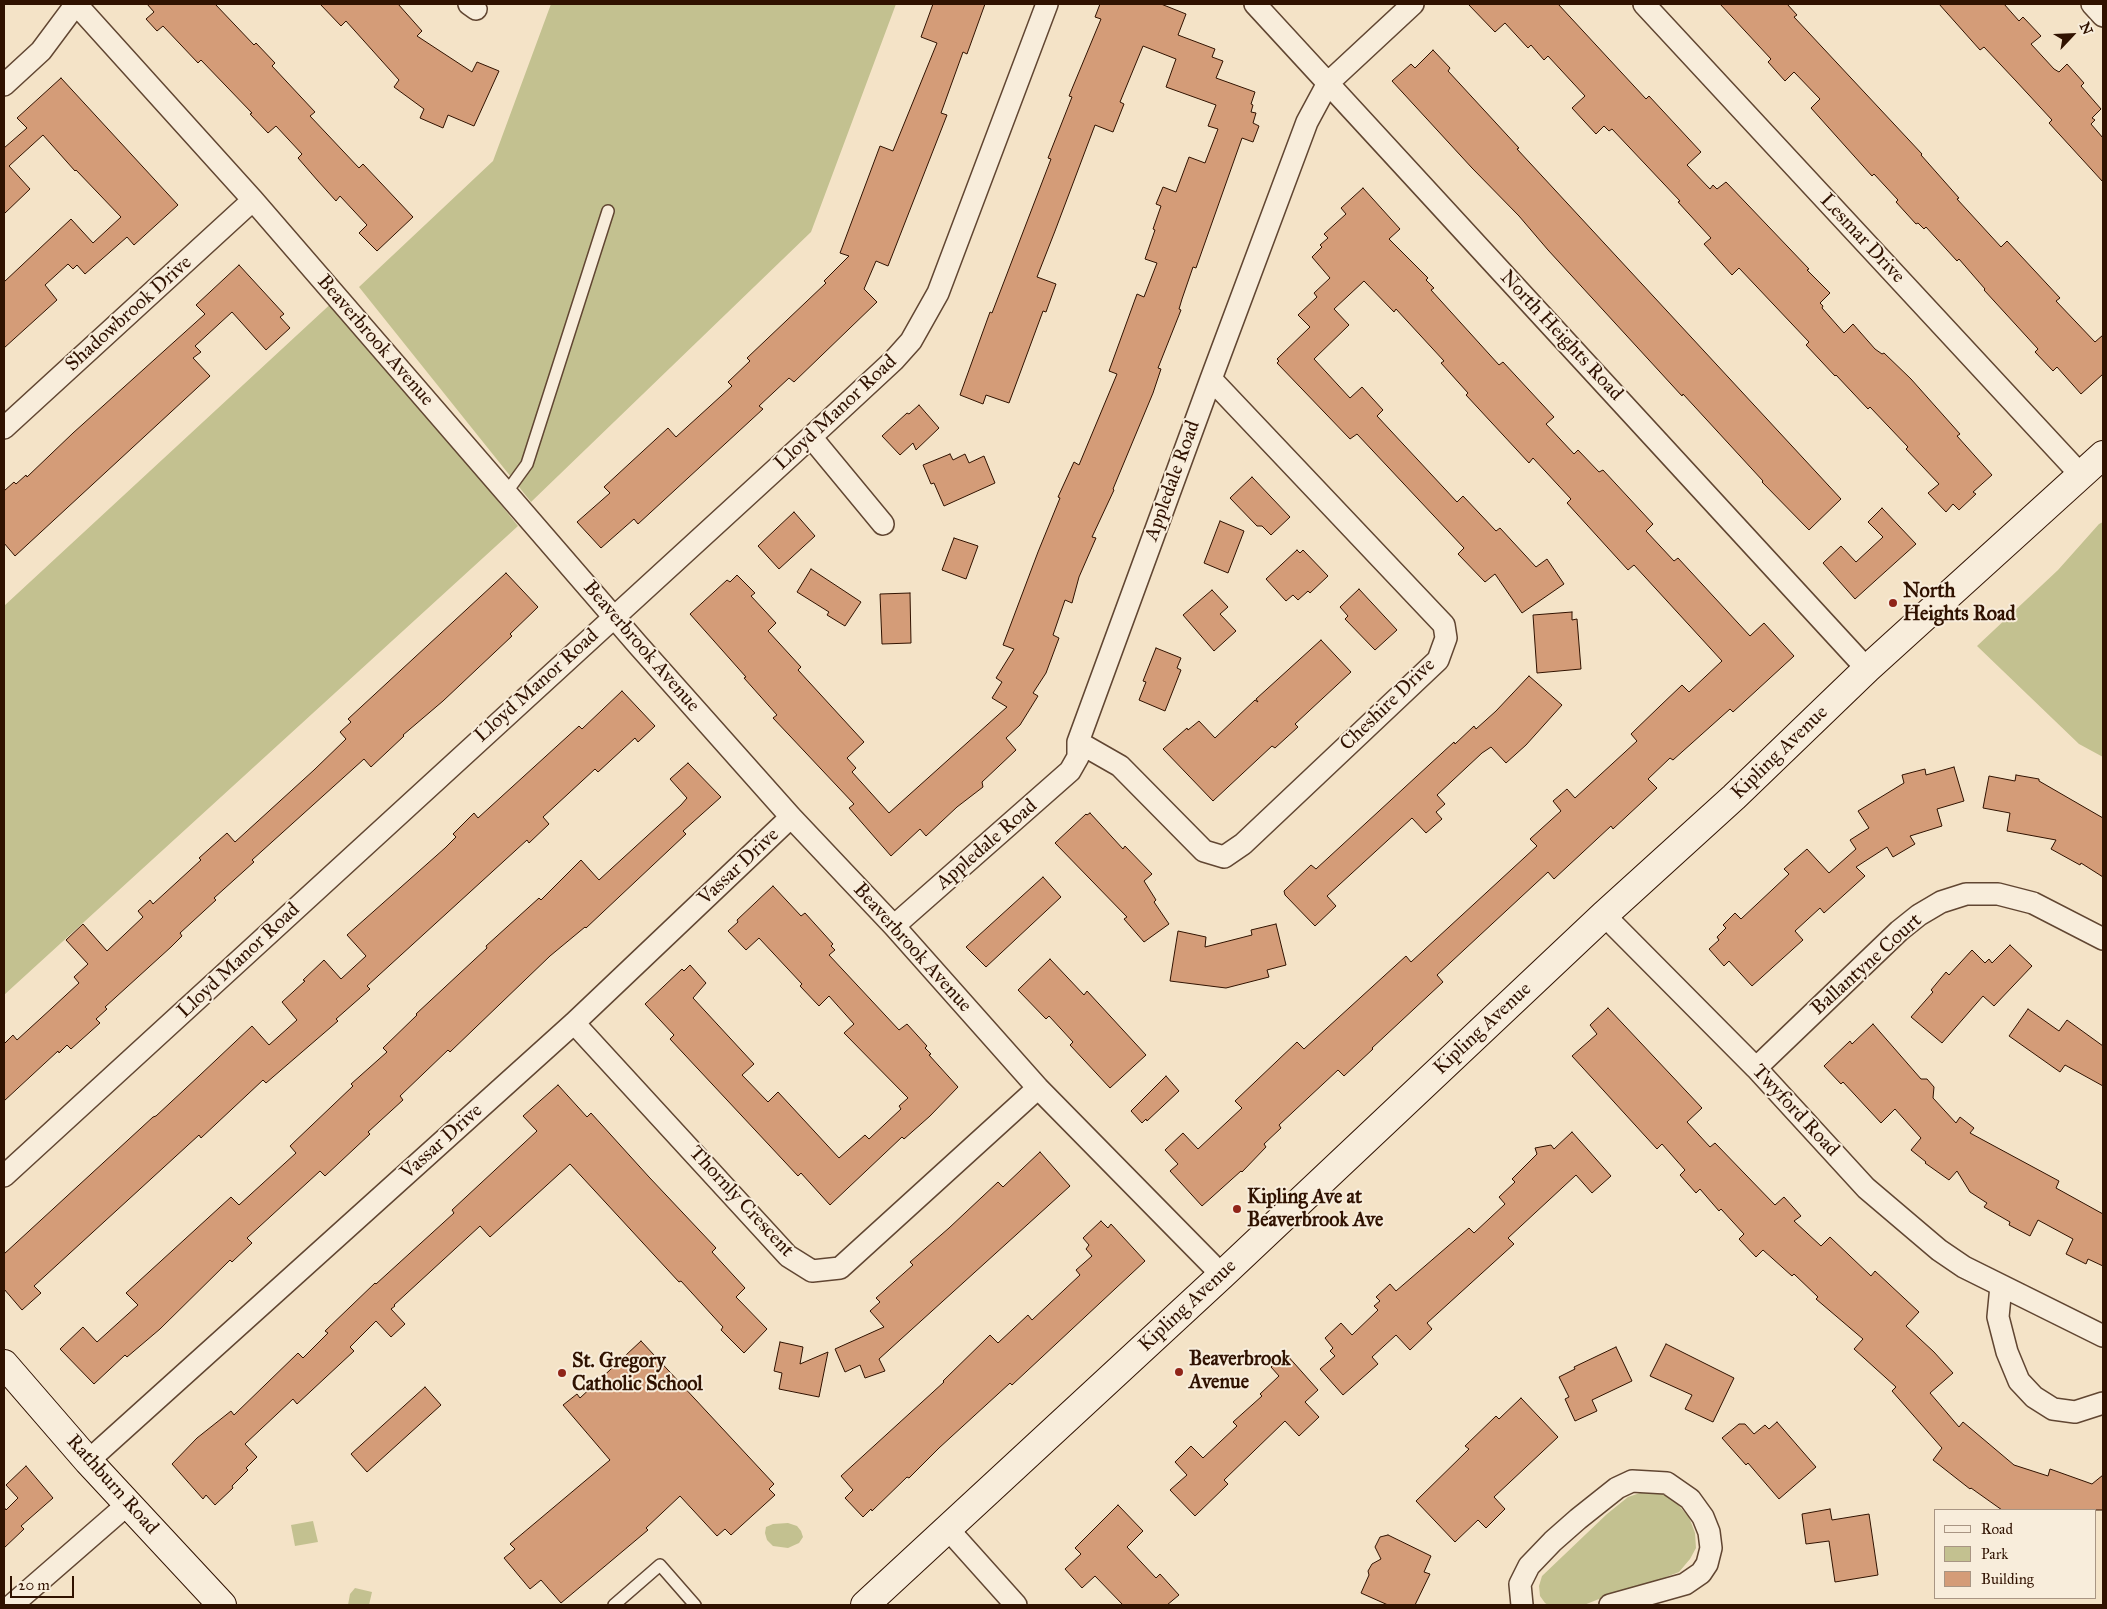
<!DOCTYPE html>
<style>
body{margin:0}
#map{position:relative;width:2107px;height:1609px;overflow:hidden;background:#f4e3c7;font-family:"IM FELL Great Primer",serif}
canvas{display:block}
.frame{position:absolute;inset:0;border:5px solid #301200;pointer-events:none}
.legend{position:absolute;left:1934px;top:1509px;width:162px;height:90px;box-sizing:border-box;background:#f8eddb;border:1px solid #a89583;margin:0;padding:6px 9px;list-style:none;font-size:15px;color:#301200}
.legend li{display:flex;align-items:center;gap:10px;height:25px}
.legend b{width:25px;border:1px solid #a89583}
.north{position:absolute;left:2047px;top:10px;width:50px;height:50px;-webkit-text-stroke:4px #f8eddb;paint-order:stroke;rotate:65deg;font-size:14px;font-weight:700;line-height:20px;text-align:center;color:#301200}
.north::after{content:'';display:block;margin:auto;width:18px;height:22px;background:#301200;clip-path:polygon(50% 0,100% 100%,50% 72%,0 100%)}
.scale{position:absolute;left:10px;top:1576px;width:64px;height:22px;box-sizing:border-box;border:2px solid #301200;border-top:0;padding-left:6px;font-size:15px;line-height:18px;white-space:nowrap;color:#301200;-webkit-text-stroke:4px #f8eddb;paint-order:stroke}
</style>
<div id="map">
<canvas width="2107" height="1609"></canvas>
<div class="frame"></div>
<ul class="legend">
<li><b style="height:6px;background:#f8eddb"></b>Road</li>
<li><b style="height:14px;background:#c3c190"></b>Park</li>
<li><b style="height:14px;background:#d49c78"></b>Building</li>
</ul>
<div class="north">N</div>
<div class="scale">20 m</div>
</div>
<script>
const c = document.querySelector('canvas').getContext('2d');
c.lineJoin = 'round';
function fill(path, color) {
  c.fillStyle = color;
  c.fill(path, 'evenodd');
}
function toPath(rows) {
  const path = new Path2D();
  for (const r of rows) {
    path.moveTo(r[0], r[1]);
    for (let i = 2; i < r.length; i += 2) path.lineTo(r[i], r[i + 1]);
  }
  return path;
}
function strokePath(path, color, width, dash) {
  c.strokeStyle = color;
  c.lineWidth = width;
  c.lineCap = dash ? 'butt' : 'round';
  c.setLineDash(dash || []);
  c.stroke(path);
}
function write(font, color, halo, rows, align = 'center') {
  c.font = font + ' "IM FELL Great Primer",serif';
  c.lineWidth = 4;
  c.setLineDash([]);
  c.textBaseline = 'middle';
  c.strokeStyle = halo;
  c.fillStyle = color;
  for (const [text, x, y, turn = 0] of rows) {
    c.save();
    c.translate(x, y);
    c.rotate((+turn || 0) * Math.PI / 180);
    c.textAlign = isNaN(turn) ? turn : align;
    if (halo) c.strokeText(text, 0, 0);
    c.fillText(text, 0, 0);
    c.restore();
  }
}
const green = toPath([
 [551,4,896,4,811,232,531,502,359,287,493,161],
 [336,299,518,526,4,995,4,606],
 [2103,522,2103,757,2079,744,1977,646,2058,570,2099,524],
 [1646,1491,1662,1494,1672,1498,1689,1517,1695,1533,1696,1548,1690,1559,1679,1572,1624,1593,1599,1599,1584,1605,1548,1605,1545,1603,1540,1596,1539,1586,1542,1576,1607,1514,1628,1497],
 [313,1521,318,1542,295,1546,291,1525],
 [788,1523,797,1526,801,1531,803,1537,799,1543,788,1548,773,1546,767,1540,765,1533,766,1527,773,1524],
 [355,1588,372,1592,369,1605,348,1605,350,1594]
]);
const building = toPath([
 [147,4,215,4,254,45,256,43,275,63,272,66,315,112,310,116,359,168,363,164,413,217,377,251,359,233,367,225,340,196,336,201,318,181,298,158,302,154,276,126,268,133,250,114,252,113,201,60,198,63,163,26,157,31,146,19,154,12,147,4],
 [320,4,398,4,422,31,417,36,472,72,477,62,499,71,474,126,448,115,443,128,420,118,424,109,394,87,399,80,346,21,341,26,320,4],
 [933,4,985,4,967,54,963,52,941,113,947,115,888,266,876,261,864,289,877,302,794,382,789,378,759,406,763,409,638,524,634,519,601,548,577,522,610,493,604,487,668,428,676,437,732,386,728,382,750,361,747,358,826,283,824,281,849,256,840,253,880,146,893,151,937,43,921,37,933,4],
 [1100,4,1161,4,1186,14,1178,35,1215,49,1212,57,1223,61,1216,78,1255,92,1251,104,1253,105,1251,112,1256,113,1253,123,1259,126,1253,142,1242,138,1196,268,1193,267,1182,299,1179,309,1181,310,1158,368,1161,369,1153,393,1113,489,1114,490,1092,537,1096,538,1079,577,1072,603,1065,600,1053,635,1059,638,1046,673,1033,693,1038,696,1020,725,1006,738,1016,750,982,782,983,787,957,807,926,836,920,829,891,856,849,808,854,804,773,718,777,715,744,678,746,677,690,614,727,580,730,582,737,575,755,593,751,596,776,623,768,631,801,667,798,670,864,742,847,758,856,768,852,772,889,813,1007,707,992,698,1002,682,996,678,1014,649,1003,645,1038,552,1060,498,1058,497,1074,462,1079,465,1117,374,1109,371,1137,294,1144,297,1157,263,1145,259,1155,230,1153,229,1161,206,1156,204,1163,187,1176,192,1189,157,1205,163,1218,129,1208,126,1216,105,1166,87,1176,59,1143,46,1120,102,1124,104,1113,132,1095,125,1055,231,1037,277,1056,284,1046,312,1043,311,1009,403,986,395,983,404,960,395,990,312,992,313,1051,159,1048,158,1072,97,1069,96,1101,19,1095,17,1100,4],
 [1468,4,1558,4,1646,99,1649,96,1701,152,1687,165,1710,189,1713,185,1717,189,1726,182,1809,269,1807,270,1830,293,1820,303,1823,306,1822,308,1844,333,1853,324,1875,349,1882,354,1884,353,1911,379,1960,434,1957,436,1992,475,1973,492,1976,494,1959,510,1953,504,1946,512,1928,493,1939,484,1906,449,1908,447,1870,407,1868,409,1836,375,1835,376,1806,345,1809,342,1739,268,1732,275,1704,244,1711,238,1678,202,1680,201,1612,129,1609,131,1604,126,1596,134,1572,108,1585,96,1548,56,1544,60,1531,45,1528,48,1505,23,1495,32,1468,4],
 [1720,4,1787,4,1797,15,1794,17,1922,154,1921,155,1959,198,1957,199,2001,247,2007,241,2060,298,2056,301,2095,342,2103,335,2103,374,2081,394,2057,367,2053,371,2035,352,2038,349,1984,290,1985,289,1959,259,1957,261,1926,227,1924,229,1918,223,1916,224,1896,202,1898,200,1874,174,1872,176,1811,108,1820,99,1794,72,1785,81,1768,62,1771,59,1720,4],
 [1939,4,2004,4,2019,21,2023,17,2041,36,2031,44,2054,69,2059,72,2067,64,2084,83,2081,86,2101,109,2092,118,2095,120,2091,124,2103,138,2103,182,2049,123,2052,120,2016,81,1984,47,1980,50,1939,4],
 [1433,50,1450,68,1448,71,1519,148,1517,149,1841,499,1809,530,1762,482,1763,481,1683,394,1682,396,1548,250,1519,216,1472,168,1392,81,1411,64,1415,68,1433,50],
 [61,78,178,205,134,245,127,237,85,274,77,265,73,269,68,264,45,285,57,300,4,348,4,282,71,219,93,243,121,217,76,170,75,171,43,135,9,166,30,189,4,214,4,148,27,128,17,118,61,78],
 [1363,188,1400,229,1389,239,1428,278,1426,280,1434,288,1431,290,1499,365,1503,362,1554,417,1546,424,1574,454,1578,450,1599,472,1603,470,1653,524,1646,531,1674,561,1678,558,1750,636,1764,623,1794,656,1733,712,1730,709,1673,760,1670,758,1648,779,1657,788,1613,829,1611,826,1554,879,1548,872,1437,975,1443,982,1372,1048,1373,1049,1344,1076,1338,1070,1279,1125,1281,1128,1264,1144,1266,1147,1242,1172,1241,1171,1202,1206,1170,1171,1178,1164,1165,1150,1183,1133,1198,1149,1242,1108,1235,1101,1297,1042,1304,1049,1406,956,1411,962,1537,846,1530,839,1561,811,1553,801,1567,789,1575,798,1637,741,1631,734,1660,706,1682,685,1689,692,1722,661,1634,565,1628,570,1567,503,1571,499,1533,458,1529,463,1466,395,1468,393,1441,363,1444,361,1396,309,1394,312,1364,281,1334,309,1349,325,1314,359,1350,398,1362,387,1383,410,1377,416,1457,502,1463,496,1496,531,1500,528,1536,567,1547,559,1564,584,1522,613,1495,574,1485,582,1458,554,1464,548,1388,467,1357,434,1350,439,1277,363,1279,361,1277,359,1310,327,1298,315,1317,297,1314,293,1330,278,1312,257,1322,247,1320,245,1328,238,1324,234,1346,214,1341,208,1363,188],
 [239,265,284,314,280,317,290,328,266,350,232,312,195,346,201,352,193,358,210,376,15,556,4,543,4,491,14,482,16,484,26,475,27,477,73,433,205,314,196,305,239,265],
 [919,405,939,428,916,450,913,443,900,455,882,436,907,413,909,414,919,405],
 [950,454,953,460,965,454,969,463,984,456,995,483,944,506,934,483,931,484,923,465,950,454],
 [1252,477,1290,517,1271,535,1262,526,1257,526,1230,498,1252,477],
 [1882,508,1916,544,1855,599,1823,563,1841,546,1856,562,1883,537,1868,522,1882,508],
 [794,512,815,536,779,569,758,546,794,512],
 [1220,521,1244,531,1228,573,1204,563,1220,521],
 [954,538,978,546,966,579,942,570,954,538],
 [1297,550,1300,553,1303,550,1328,576,1310,593,1308,591,1298,600,1293,595,1286,601,1266,579,1297,550],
 [811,569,861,602,845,626,827,615,829,612,797,592,811,569],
 [506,573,538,607,510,634,512,636,443,701,403,735,404,736,371,767,364,759,252,860,254,862,214,898,216,900,180,933,182,936,171,947,105,1007,107,1009,96,1019,100,1023,71,1049,67,1045,59,1053,58,1051,4,1101,4,1044,13,1035,17,1040,52,1008,79,983,74,977,88,964,66,940,83,924,107,951,143,917,138,911,150,900,153,904,201,860,199,858,227,833,235,842,314,770,346,739,340,732,351,722,348,719,506,573],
 [1359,589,1397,630,1375,650,1345,619,1348,616,1340,607,1359,589],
 [1212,590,1228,607,1220,614,1236,631,1214,651,1183,615,1212,590],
 [910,593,911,643,882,644,880,594,910,593],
 [1572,612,1572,620,1577,619,1581,669,1537,673,1533,615,1572,612],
 [1321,640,1351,672,1295,724,1298,727,1275,748,1272,746,1213,801,1163,749,1187,728,1188,730,1199,721,1215,738,1255,700,1258,702,1256,699,1321,640],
 [1156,648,1181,658,1177,668,1181,670,1165,711,1139,700,1146,682,1143,681,1156,648],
 [1529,676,1562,705,1526,745,1506,763,1491,747,1482,753,1437,795,1445,804,1436,812,1442,819,1426,833,1412,818,1327,896,1336,906,1315,926,1285,895,1284,891,1311,865,1316,869,1454,742,1455,744,1474,726,1476,729,1496,711,1529,676],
 [622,691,655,726,638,742,635,738,598,772,595,769,543,817,549,824,529,843,527,840,367,986,370,989,336,1019,338,1021,266,1083,263,1080,201,1138,199,1135,34,1286,41,1293,22,1310,4,1289,4,1254,153,1117,156,1116,199,1076,252,1026,269,1045,297,1020,282,1002,305,981,303,980,324,960,341,979,366,956,347,935,445,848,456,837,453,834,474,813,478,818,579,726,582,729,622,691],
 [688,763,721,797,683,831,686,834,586,928,585,927,550,956,450,1052,448,1050,400,1096,403,1100,368,1132,370,1134,325,1176,320,1171,247,1238,252,1243,232,1262,230,1260,160,1329,127,1357,125,1355,94,1384,60,1349,83,1327,97,1342,138,1305,126,1293,231,1197,239,1205,296,1153,290,1146,353,1086,351,1084,387,1052,383,1048,417,1015,416,1014,487,948,486,946,539,898,541,900,581,860,599,880,681,805,687,798,670,779,688,763],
 [1954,767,1964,801,1937,809,1942,826,1910,836,1915,844,1893,857,1887,847,1856,867,1865,876,1824,913,1820,908,1795,931,1803,940,1752,986,1729,961,1724,966,1709,949,1719,940,1717,937,1726,928,1723,925,1735,913,1741,919,1789,874,1784,869,1807,849,1829,873,1856,849,1850,840,1869,828,1858,811,1904,783,1902,775,1925,769,1926,775,1954,767],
 [2016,775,2039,779,2039,781,2103,818,2103,877,2081,863,2080,865,2051,849,2056,840,2007,831,2010,813,1983,808,1989,776,2015,781,2016,775],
 [1090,813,1123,849,1125,846,1152,874,1144,881,1156,900,1154,902,1169,924,1144,942,1124,919,1127,917,1055,843,1086,814,1087,815,1090,813],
 [1043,877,1061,897,986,967,966,947,1043,877],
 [773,886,801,916,805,913,833,944,831,946,835,950,829,955,899,1030,907,1024,927,1046,925,1048,931,1054,929,1055,958,1087,930,1116,904,1139,902,1137,830,1205,801,1173,798,1176,670,1039,674,1035,645,1004,682,969,684,971,690,965,706,983,693,998,754,1064,742,1075,768,1102,778,1092,839,1158,865,1135,869,1139,901,1109,899,1106,908,1098,844,1033,854,1024,829,996,819,1006,800,986,802,984,759,938,746,950,728,931,738,922,737,920,773,886],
 [1276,924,1286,965,1267,970,1269,977,1226,988,1170,981,1178,931,1206,937,1205,947,1252,935,1251,930,1276,924],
 [2010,945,2032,966,1994,1006,1983,996,1942,1043,1911,1017,1933,992,1931,990,1946,972,1949,975,1972,950,1985,963,1989,959,1992,963,2010,945],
 [1050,959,1084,995,1087,991,1146,1055,1110,1088,1070,1045,1073,1042,1049,1016,1046,1019,1018,990,1050,959],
 [1608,1008,1702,1108,1687,1122,1710,1147,1715,1143,1775,1205,1784,1197,1801,1216,1794,1221,1821,1246,1830,1237,1871,1276,1875,1271,1919,1312,1906,1326,1934,1352,1953,1373,1930,1393,1959,1427,1963,1422,2014,1465,2048,1476,2050,1469,2092,1484,2103,1475,2103,1510,2002,1510,1971,1488,1970,1489,1933,1460,1942,1448,1892,1391,1896,1387,1854,1349,1863,1339,1816,1299,1818,1297,1794,1274,1792,1276,1763,1250,1756,1257,1739,1239,1744,1234,1721,1209,1719,1211,1700,1189,1696,1193,1680,1175,1685,1170,1662,1144,1657,1149,1572,1056,1597,1034,1590,1025,1608,1008],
 [2028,1009,2059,1031,2067,1020,2103,1046,2103,1086,2065,1065,2060,1072,2009,1036,2028,1009],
 [1873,1024,1921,1079,1927,1079,1934,1087,1933,1098,1956,1123,1960,1117,1974,1128,1970,1133,2059,1181,2056,1188,2103,1214,2103,1266,2088,1259,2086,1264,2066,1254,2073,1239,2038,1220,2030,1236,2009,1225,2010,1222,1984,1207,1987,1203,1970,1192,1957,1171,1949,1180,1925,1163,1926,1162,1911,1150,1921,1138,1895,1109,1881,1123,1843,1082,1841,1084,1824,1066,1850,1041,1852,1044,1873,1024],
 [1166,1076,1179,1091,1147,1121,1146,1119,1142,1123,1131,1111,1166,1076],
 [558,1085,587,1117,591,1113,649,1177,716,1248,712,1252,745,1288,736,1297,767,1329,744,1353,721,1330,723,1327,681,1281,679,1282,570,1164,490,1237,480,1226,394,1305,395,1306,391,1309,405,1324,391,1337,376,1321,350,1347,354,1351,297,1404,293,1399,245,1444,257,1457,246,1468,248,1470,232,1486,233,1488,215,1505,206,1495,203,1499,172,1464,197,1438,231,1411,234,1415,298,1353,303,1358,328,1333,325,1331,375,1283,376,1284,454,1213,452,1210,537,1131,523,1116,558,1085],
 [1572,1132,1611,1176,1592,1193,1576,1175,1508,1238,1514,1244,1427,1323,1432,1329,1410,1350,1396,1335,1372,1357,1378,1364,1343,1395,1320,1369,1335,1356,1330,1351,1333,1348,1325,1338,1341,1323,1352,1335,1378,1310,1374,1306,1380,1301,1376,1297,1390,1284,1396,1291,1469,1228,1474,1233,1505,1204,1499,1197,1515,1182,1512,1179,1537,1154,1535,1148,1551,1145,1554,1149,1572,1132],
 [1040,1152,1070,1186,879,1359,885,1371,865,1378,860,1365,845,1372,835,1349,884,1327,870,1311,880,1302,876,1298,913,1265,910,1262,949,1228,998,1182,1003,1187,1040,1152],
 [1101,1221,1108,1228,1111,1224,1145,1261,1012,1385,1010,1383,939,1448,909,1478,907,1477,872,1511,871,1509,863,1517,845,1498,853,1490,841,1476,944,1382,943,1381,990,1335,998,1343,1028,1315,1032,1320,1080,1275,1076,1270,1092,1256,1086,1249,1089,1245,1083,1238,1101,1221],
 [641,1341,774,1484,769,1489,775,1495,731,1535,725,1529,717,1536,680,1496,646,1528,648,1530,561,1603,541,1580,530,1589,504,1558,515,1549,510,1544,610,1460,563,1405,577,1394,580,1398,641,1341],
 [780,1342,803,1347,800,1364,828,1352,819,1397,779,1389,782,1373,774,1371,780,1342],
 [1666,1344,1734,1378,1713,1422,1685,1409,1692,1395,1650,1376,1666,1344],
 [1616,1347,1632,1381,1592,1400,1597,1411,1575,1421,1565,1399,1569,1397,1559,1377,1575,1369,1574,1367,1616,1347],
 [1286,1354,1318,1390,1305,1402,1319,1417,1299,1436,1285,1421,1224,1480,1228,1484,1195,1516,1170,1490,1187,1475,1175,1462,1191,1446,1203,1458,1237,1426,1233,1422,1262,1396,1260,1394,1279,1376,1271,1367,1286,1354],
 [425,1387,441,1405,367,1472,351,1454,425,1387],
 [1521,1398,1558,1437,1494,1497,1505,1509,1486,1528,1478,1520,1455,1542,1416,1501,1469,1449,1465,1446,1496,1416,1499,1419,1521,1398],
 [1777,1422,1816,1467,1779,1499,1748,1463,1746,1465,1722,1438,1739,1424,1745,1424,1754,1434,1765,1425,1769,1429,1777,1422],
 [26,1466,53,1498,21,1526,24,1529,4,1548,4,1507,6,1510,18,1498,6,1485,26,1466],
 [1118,1505,1143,1531,1127,1547,1156,1578,1160,1574,1179,1595,1167,1605,1123,1605,1095,1576,1082,1588,1065,1569,1081,1554,1075,1548,1118,1505],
 [1830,1509,1832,1520,1869,1514,1878,1575,1835,1582,1829,1541,1806,1544,1802,1514,1830,1509],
 [1388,1535,1431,1556,1424,1572,1430,1574,1415,1605,1388,1605,1361,1593,1369,1575,1368,1571,1372,1564,1381,1559,1375,1547,1380,1537,1388,1535]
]);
const lane = toPath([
 [506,493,527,464,608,211],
 [614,1605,660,1565,695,1605]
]);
const street = toPath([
 [76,4,253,200,638,645,791,817,894,926,1038,1088,1222,1275],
 [469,4,476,9],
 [1255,4,1867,669],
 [1644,4,2081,475],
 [2092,4,2103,16],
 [4,85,41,51,76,4],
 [4,428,253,200],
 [811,437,883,524],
 [1078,742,1120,766,1204,851,1224,857,1243,844,1438,660,1446,638,1444,625,1211,379],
 [1604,915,1756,1068,1866,1188,1939,1250,1964,1267,2103,1336],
 [894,926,1070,771,1078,757,1078,742,1211,379,1307,122,1328,83,1413,4],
 [574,1023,788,1256,812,1271,840,1268,1038,1088],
 [1756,1068,1899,931,1919,915,1941,902,1966,894,1998,894,2033,903,2103,939],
 [4,1176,811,437,894,360,911,341,938,293,1047,4],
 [2001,1286,1998,1317,2007,1352,2019,1381,2034,1397,2053,1409,2075,1412,2103,1403],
 [88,1461,574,1023,791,817],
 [947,1528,1016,1605],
 [12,1605,128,1504],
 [1522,1605,1520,1584,1529,1566,1553,1541,1578,1519,1617,1488,1632,1481,1667,1483,1690,1499,1703,1517,1709,1532,1711,1548,1707,1564,1701,1573,1685,1584,1610,1605]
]);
const secondary = toPath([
 [4,1364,88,1461,222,1605],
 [865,1605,1222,1275,1604,915,1734,797,1867,669,2103,455]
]);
const markers = [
 [1893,603,5,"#8f2418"],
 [1237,1209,5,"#8f2418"],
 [1179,1372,5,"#8f2418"],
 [562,1373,5,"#8f2418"]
];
const streetNames = [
 ["Lesmar Drive",1862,239,47],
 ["Shadowbrook Drive",129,314,-42],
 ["North Heights Road",1561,336,47],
 ["Beaverbrook Avenue",375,341,49],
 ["Lloyd Manor Road",836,413,-43],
 ["Appledale Road",1173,481,-70],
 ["Beaverbrook Avenue",641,647,49],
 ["Lloyd Manor Road",537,686,-42],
 ["Cheshire Drive",1388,705,-44],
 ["Kipling Avenue",1780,753,-44],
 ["Appledale Road",987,845,-41],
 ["Vassar Drive",739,867,-43],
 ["Beaverbrook Avenue",912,948,48],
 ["Lloyd Manor Road",239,961,-43],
 ["Ballantyne Court",1867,965,-42],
 ["Kipling Avenue",1483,1029,-43],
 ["Twyford Road",1795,1111,47],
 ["Vassar Drive",442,1142,-42],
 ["Thornly Crescent",741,1202,47],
 ["Kipling Avenue",1188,1306,-43],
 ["Rathburn Road",112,1485,48]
];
const poiNames = [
 ["North",1903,592],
 ["Heights Road",1903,615],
 ["Kipling Ave at",1247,1198],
 ["Beaverbrook Ave",1247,1221],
 ["Beaverbrook",1189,1360],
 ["Avenue",1189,1383],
 ["St. Gregory",572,1362],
 ["Catholic School",572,1385]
];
fill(green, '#c3c190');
fill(building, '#d49c78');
strokePath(building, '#301200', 1);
strokePath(lane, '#614632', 14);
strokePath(street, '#614632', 24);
strokePath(secondary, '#301200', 30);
strokePath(lane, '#f8eddb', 11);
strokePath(street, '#f8eddb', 21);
strokePath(secondary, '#f8eddb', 28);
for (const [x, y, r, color] of markers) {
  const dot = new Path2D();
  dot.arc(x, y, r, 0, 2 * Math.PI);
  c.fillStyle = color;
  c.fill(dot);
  strokePath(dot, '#f8eddb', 2);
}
write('20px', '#301200', '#f8eddb', streetNames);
write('bold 20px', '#301200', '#f8eddb', poiNames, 'left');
</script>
